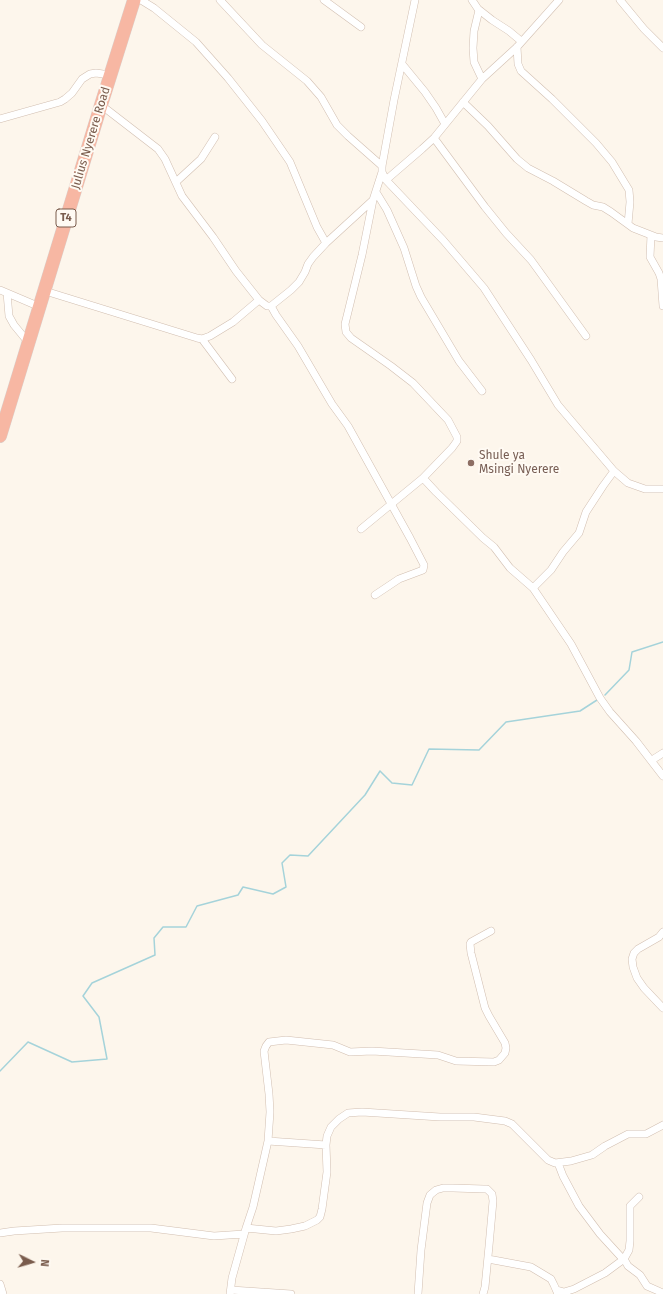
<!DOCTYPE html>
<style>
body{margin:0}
#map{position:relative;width:663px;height:1294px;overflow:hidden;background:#fdf6ec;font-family:"Fira Sans",sans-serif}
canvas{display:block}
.north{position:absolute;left:12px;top:1242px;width:40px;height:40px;-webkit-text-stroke:3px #fffaf3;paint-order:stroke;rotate:95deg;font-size:11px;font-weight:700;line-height:16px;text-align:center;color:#7a5c4d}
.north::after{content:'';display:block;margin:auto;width:14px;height:18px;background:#7a5c4d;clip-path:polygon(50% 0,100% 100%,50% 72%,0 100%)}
</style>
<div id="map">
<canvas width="663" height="1294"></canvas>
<div class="north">N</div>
</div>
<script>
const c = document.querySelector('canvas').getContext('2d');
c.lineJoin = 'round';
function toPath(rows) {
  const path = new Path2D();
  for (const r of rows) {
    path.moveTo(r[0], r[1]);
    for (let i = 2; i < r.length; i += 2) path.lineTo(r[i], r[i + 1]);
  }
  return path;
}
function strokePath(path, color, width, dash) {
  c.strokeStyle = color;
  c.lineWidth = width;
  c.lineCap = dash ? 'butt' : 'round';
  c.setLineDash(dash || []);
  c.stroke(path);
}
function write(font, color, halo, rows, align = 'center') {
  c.font = font + ' "Fira Sans",sans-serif';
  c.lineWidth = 4;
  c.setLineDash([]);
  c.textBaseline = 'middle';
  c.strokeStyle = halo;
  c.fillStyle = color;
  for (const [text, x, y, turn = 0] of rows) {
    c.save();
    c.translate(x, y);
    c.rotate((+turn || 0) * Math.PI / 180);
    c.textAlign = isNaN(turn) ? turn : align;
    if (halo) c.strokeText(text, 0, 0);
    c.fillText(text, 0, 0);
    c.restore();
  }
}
const stream = toPath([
 [605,695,629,670,632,652,663,642],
 [0,1071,28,1042,72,1062,107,1059,99,1017,83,996,92,983,155,955,154,938,163,927,186,927,197,906,238,895,243,887,273,894,286,887,282,863,290,855,308,856,365,795,380,771,392,783,412,785,429,749,479,750,506,722,580,711,597,700]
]);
const street = toPath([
 [141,0,154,8,196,42,228,78,262,121,290,162,317,227,326,243],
 [220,0,262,45,307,81,321,97,337,125,348,136,382,166],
 [324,0,361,27],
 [415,0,394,100,382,166,382,172,386,180,443,240,484,288,531,360,558,405,614,471,628,483,645,489,663,489],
 [472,0,478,9,492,20,509,31,521,41],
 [620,0,644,29,663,48],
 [479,10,474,31,473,48,474,62,482,79],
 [517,47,518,64,521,71,552,99,596,143,612,162,629,190,630,202,628,224],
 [402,64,425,92,436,108,445,124],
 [463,102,488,126,517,159,528,168,553,181,586,201,593,205,603,207,611,212,633,228,656,237,663,238],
 [101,105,158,149,165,159,182,196,213,237,236,271,259,300,267,306,271,306,291,290,299,282,305,272,308,264,313,257,326,243,373,200],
 [0,119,60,102,65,99,72,93,82,79,90,74,96,73,110,75],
 [434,138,485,207,506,233,531,260,586,336],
 [386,180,422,149,434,138,482,79,517,47,559,0],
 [176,182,201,159,215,137],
 [376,192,387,210,404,248,416,286,421,297,459,361,482,391],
 [651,235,650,257,659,273,661,279,663,306],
 [0,290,40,307],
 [45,291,197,338,202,339,210,336,233,322,259,300],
 [7,293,9,316,14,325,28,342],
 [271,306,276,315,298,346,332,404,348,426,410,538,424,565,423,570,399,579,375,595],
 [202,339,232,379],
 [423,478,436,492,483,538,494,547,510,568,533,588,571,644,600,698,610,712,636,741,663,776],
 [361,529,423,478,452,448,457,441,457,437,448,420,413,383,391,366,351,338,346,332,345,324,348,312,362,255,373,200,382,172],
 [533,588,551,570,563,552,579,533,586,512,603,486,614,471],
 [652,760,663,753],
 [663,932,659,937,638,949,634,953,632,959,633,967,637,978,644,988,663,1008],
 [268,1141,326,1145],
 [558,1163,563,1176,579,1206,600,1234,621,1257,623,1260],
 [246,1228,276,1231,291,1229,305,1226,317,1220,320,1217,322,1209,327,1172,326,1145,327,1136,331,1127,339,1119,348,1113,362,1112,440,1117,474,1117,505,1121,512,1124,548,1160,555,1163,571,1161,592,1155,605,1146,628,1134,646,1134,663,1125],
 [0,1233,14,1231,62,1228,151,1228,214,1236,244,1234],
 [488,1259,531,1267,551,1279,554,1285,558,1294],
 [624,1259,628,1266,640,1275,647,1286,663,1293],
 [0,1284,3,1294],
 [231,1290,291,1294],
 [557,1290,564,1292,574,1289,605,1273,624,1259,629,1250,630,1241,630,1206,639,1197],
 [230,1294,232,1278,246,1228,253,1207,268,1141,270,1112,269,1094,264,1051,266,1046,269,1042,286,1040,333,1045,350,1052,372,1051,438,1055,456,1061,494,1062,499,1060,505,1053,506,1048,505,1043,489,1016,485,1008,471,953,470,944,471,942,491,931],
 [418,1294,421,1250,427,1203,430,1195,436,1190,443,1188,453,1188,484,1189,487,1189,492,1194,493,1201,489,1246,485,1287,483,1294]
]);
const highway = toPath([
 [0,436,101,105,134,0]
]);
const markers = [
 [471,463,4,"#8d6e63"]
];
const shields = [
 [66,218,20]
];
const shieldNames = [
 ["T4",66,218]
];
const streetNames = [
 ["Julius Nyerere Road",91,138,-73]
];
const educationNames = [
 ["Shule ya",479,456],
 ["Msingi Nyerere",479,470]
];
strokePath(stream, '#a5d3da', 1.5);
strokePath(street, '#d1beb0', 8);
strokePath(highway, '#dad1cd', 14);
strokePath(street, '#fff', 7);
strokePath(highway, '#f7b7a3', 13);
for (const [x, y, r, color] of markers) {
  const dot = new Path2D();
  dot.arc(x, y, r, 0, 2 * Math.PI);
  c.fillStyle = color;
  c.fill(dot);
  strokePath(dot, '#fffaf3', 1.5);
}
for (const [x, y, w] of shields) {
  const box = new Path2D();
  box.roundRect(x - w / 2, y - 9, w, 18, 3);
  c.fillStyle = '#fffaf3';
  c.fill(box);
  strokePath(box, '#7a5c4d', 1);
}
write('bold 11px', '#7a5c4d', null, shieldNames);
write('12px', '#7a5c4d', '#fffaf3', streetNames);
write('12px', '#785e54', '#fffaf3', educationNames, 'left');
</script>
